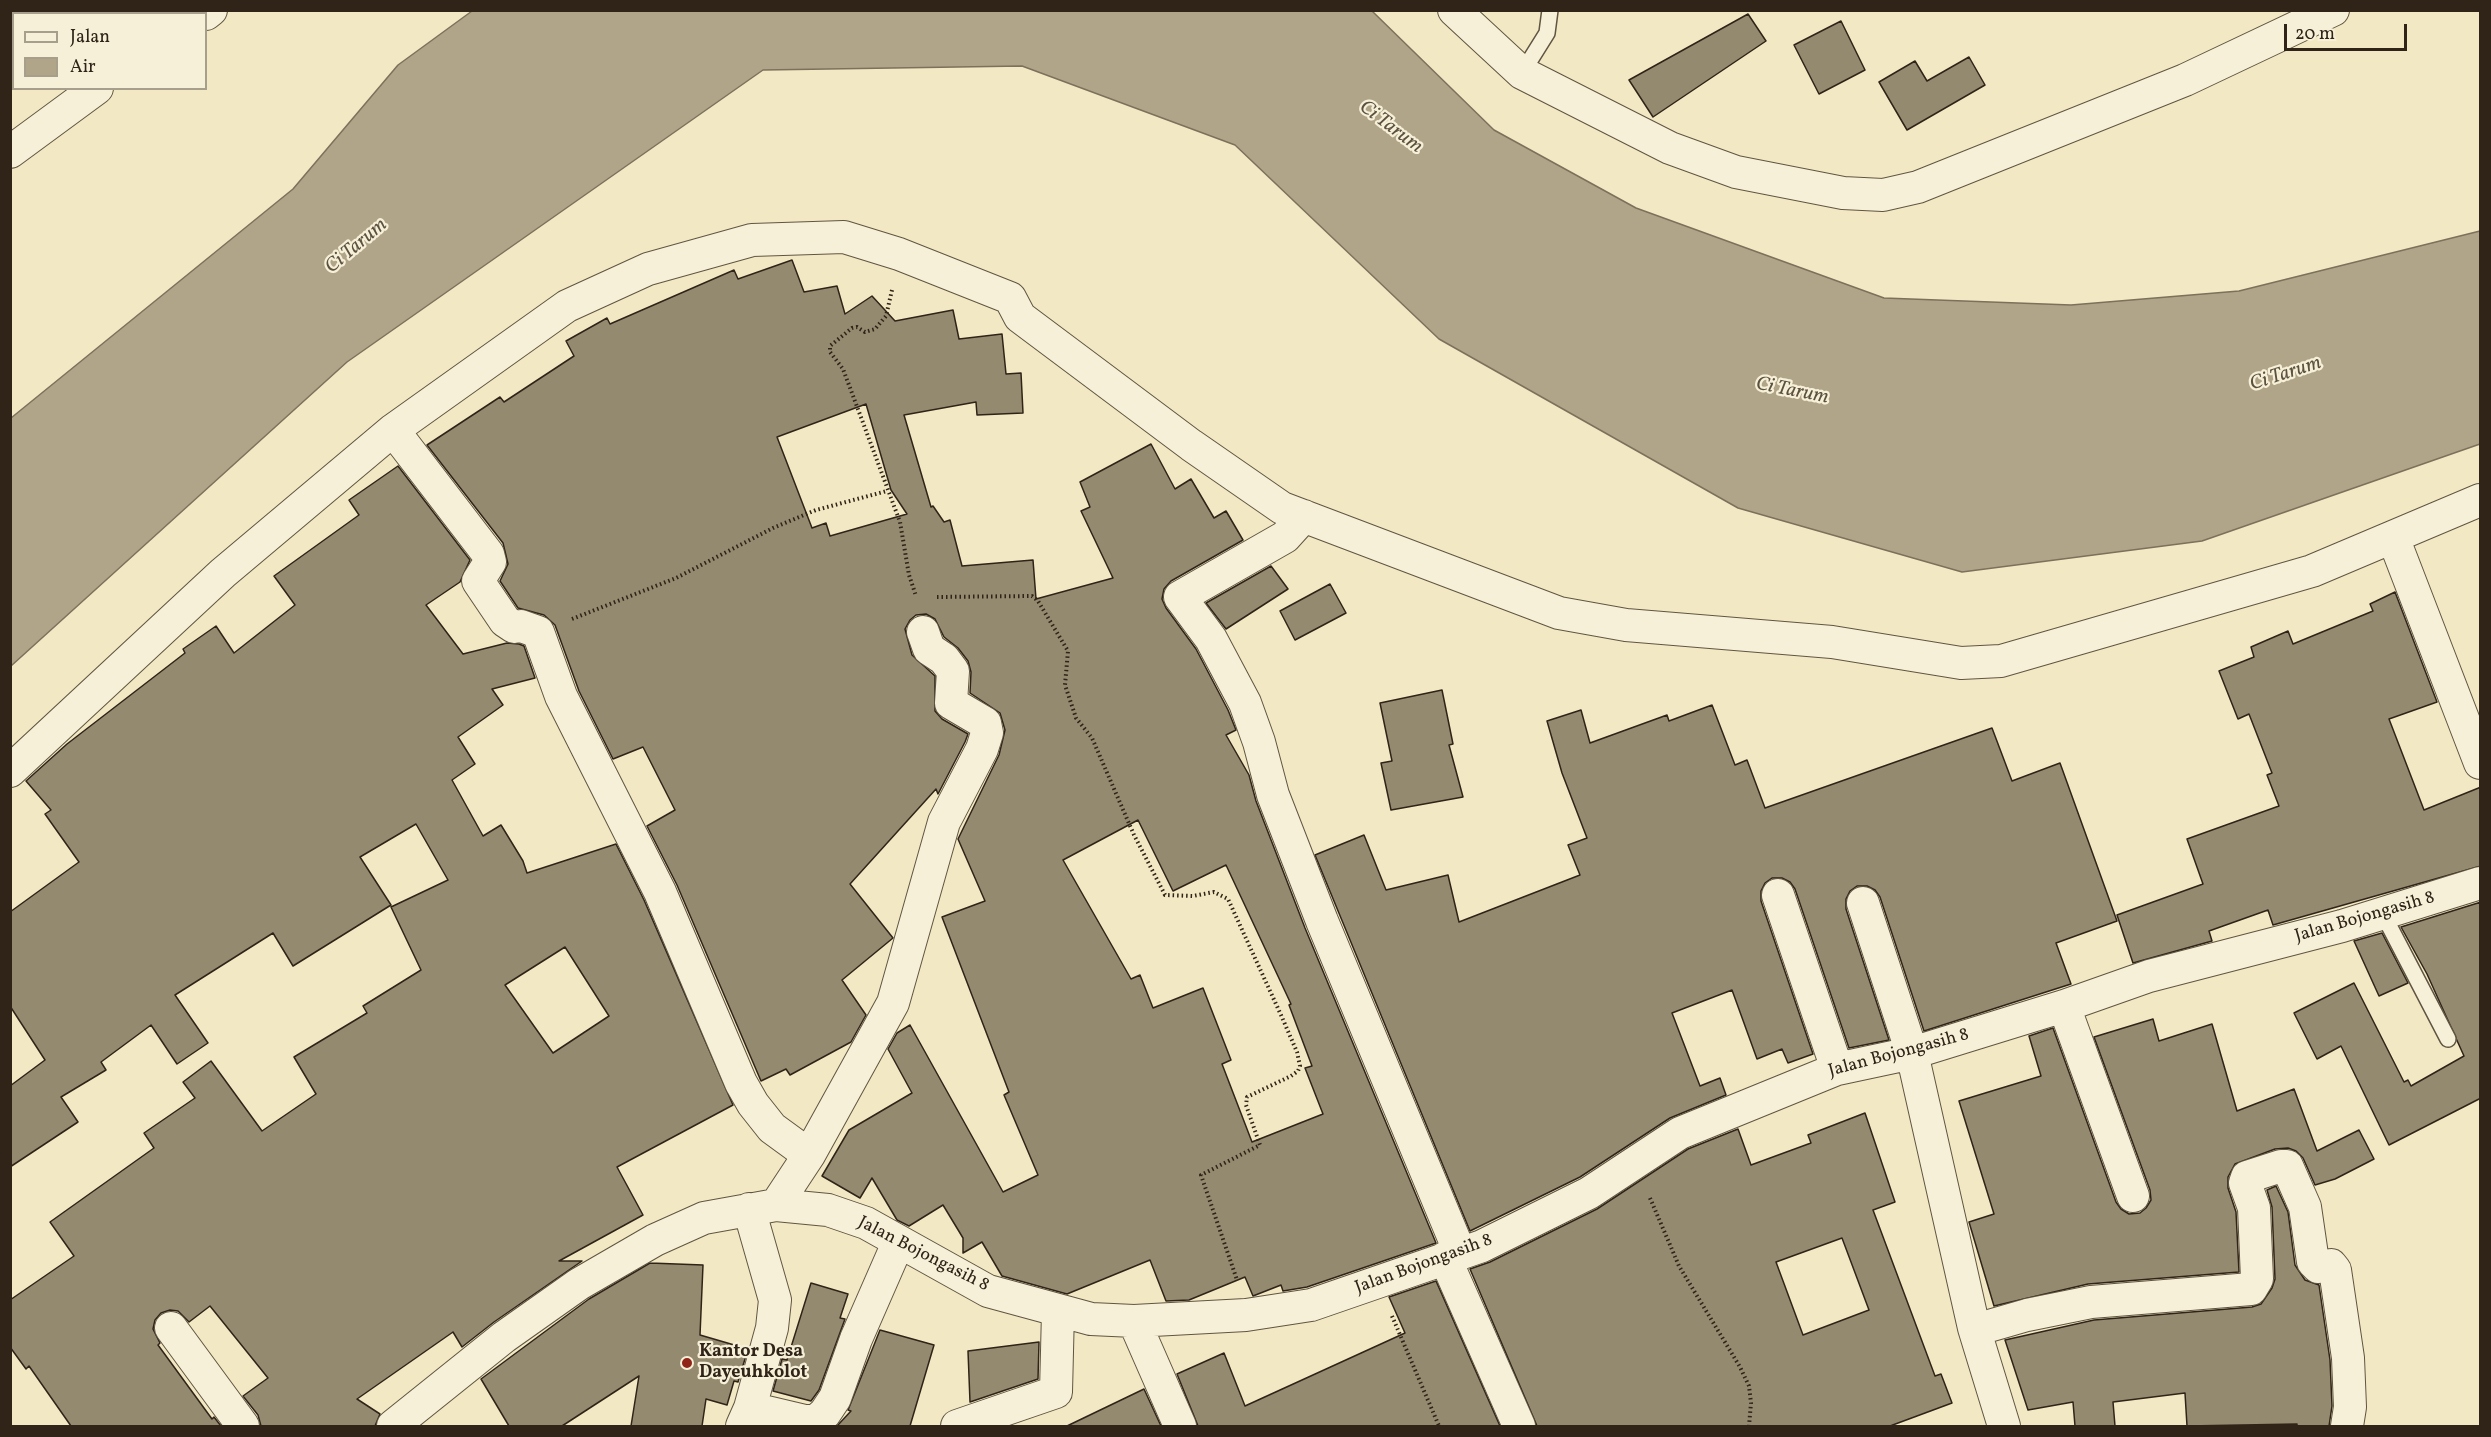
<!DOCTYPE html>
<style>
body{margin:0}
#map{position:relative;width:2491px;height:1437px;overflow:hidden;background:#f2e8c3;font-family:Vollkorn,serif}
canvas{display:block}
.frame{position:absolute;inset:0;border:12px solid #2f2417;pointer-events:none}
.legend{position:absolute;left:12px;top:12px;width:195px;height:78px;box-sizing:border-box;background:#f7f0d8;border:2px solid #a79e8b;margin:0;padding:8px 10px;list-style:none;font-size:18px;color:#2f2417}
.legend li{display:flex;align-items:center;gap:12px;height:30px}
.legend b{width:30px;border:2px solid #a79e8b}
.scale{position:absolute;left:2284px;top:24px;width:123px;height:27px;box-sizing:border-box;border:3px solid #2f2417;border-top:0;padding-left:8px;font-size:18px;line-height:21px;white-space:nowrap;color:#2f2417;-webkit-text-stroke:4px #f7f0d8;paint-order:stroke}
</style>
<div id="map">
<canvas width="2491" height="1437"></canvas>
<div class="frame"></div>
<ul class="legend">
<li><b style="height:8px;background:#f7f0d8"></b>Jalan</li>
<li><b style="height:16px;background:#b0a589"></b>Air</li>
</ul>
<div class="scale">20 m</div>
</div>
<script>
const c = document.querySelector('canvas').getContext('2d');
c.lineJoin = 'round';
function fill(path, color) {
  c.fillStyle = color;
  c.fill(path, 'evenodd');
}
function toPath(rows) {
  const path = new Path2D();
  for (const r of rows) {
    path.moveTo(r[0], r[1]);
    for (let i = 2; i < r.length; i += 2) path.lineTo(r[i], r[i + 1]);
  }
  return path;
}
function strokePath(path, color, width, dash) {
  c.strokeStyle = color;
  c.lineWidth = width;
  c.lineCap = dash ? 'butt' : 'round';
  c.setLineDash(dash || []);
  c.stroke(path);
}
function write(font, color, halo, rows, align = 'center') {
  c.font = font + ' Vollkorn,serif';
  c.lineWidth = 4.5;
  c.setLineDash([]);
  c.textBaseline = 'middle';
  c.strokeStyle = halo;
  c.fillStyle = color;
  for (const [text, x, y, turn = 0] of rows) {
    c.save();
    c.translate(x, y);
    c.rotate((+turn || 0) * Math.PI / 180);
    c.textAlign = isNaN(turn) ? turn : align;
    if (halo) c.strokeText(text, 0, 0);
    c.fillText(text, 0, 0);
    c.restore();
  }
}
const water = toPath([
 [472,11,1372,11,1494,130,1636,208,1884,298,2071,305,2239,291,2480,231,2480,444,2202,541,1962,572,1738,508,1439,339,1235,145,1022,66,763,70,347,362,11,666,11,418,293,189,398,65,472,11]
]);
const building = toPath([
 [1748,14,1766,41,1653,117,1629,80,1748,14],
 [1841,21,1865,70,1819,94,1794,45,1841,21],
 [1969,57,1985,85,1907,130,1879,82,1915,61,1927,81,1969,57],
 [792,260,804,292,837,286,845,314,872,296,895,321,953,310,959,339,1002,334,1006,374,1021,373,1023,413,977,415,976,402,904,415,931,507,933,506,944,522,950,520,962,566,1033,560,1036,599,1113,578,1081,511,1090,507,1080,482,1151,444,1175,489,1191,479,1214,518,1226,511,1243,540,1171,581,1164,589,1162,599,1166,608,1196,649,1228,710,1236,730,1226,735,1249,775,1256,801,1305,928,1436,1243,1307,1287,1283,1291,1281,1285,1253,1296,1245,1277,1189,1300,1166,1301,1150,1260,1067,1294,1002,1276,982,1242,963,1253,963,1238,943,1205,909,1226,897,1220,872,1178,860,1198,822,1176,849,1130,912,1093,888,1049,897,1033,910,1025,1003,1192,1038,1175,1004,1095,1009,1092,942,917,985,901,958,839,999,755,1005,730,1000,713,970,693,971,672,968,661,958,648,944,637,935,619,926,614,916,615,910,620,905,629,912,655,935,676,935,711,942,719,968,734,965,742,938,794,936,789,850,884,893,938,842,980,866,1015,851,1042,790,1075,786,1069,761,1081,677,885,647,826,675,810,643,747,613,759,579,691,555,625,544,615,518,608,500,581,508,564,503,543,427,445,500,397,504,402,574,356,566,341,607,318,610,324,734,270,738,279,792,260],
 [866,404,891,490,907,514,830,536,826,523,812,528,777,437,866,404],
 [1138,820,1173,891,1226,865,1291,1004,1289,1005,1312,1066,1305,1068,1323,1114,1252,1142,1222,1064,1231,1060,1203,988,1153,1008,1140,975,1131,979,1063,860,1138,820],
 [398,466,470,560,460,582,426,605,463,654,507,643,519,644,524,646,535,678,492,689,503,705,458,737,475,764,452,780,483,836,501,825,523,861,527,873,616,844,644,900,733,1105,617,1167,643,1215,559,1261,582,1261,494,1322,462,1347,453,1332,357,1399,380,1414,375,1426,261,1426,258,1415,243,1396,268,1378,210,1306,189,1322,178,1311,170,1310,161,1313,155,1320,153,1329,160,1343,158,1345,212,1419,214,1417,221,1426,71,1426,29,1366,26,1369,10,1347,10,1300,74,1256,50,1222,154,1148,144,1133,195,1098,183,1082,211,1061,262,1131,316,1094,294,1057,367,1013,363,1006,421,970,391,907,448,880,416,824,360,857,391,905,293,966,273,933,175,995,208,1043,177,1064,151,1025,101,1062,106,1070,61,1097,78,1122,10,1167,10,1086,45,1060,10,1006,10,912,79,862,45,814,51,810,26,781,67,744,185,653,183,649,216,626,234,653,295,605,274,576,359,515,349,500,398,466],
 [565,947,609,1016,553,1053,505,985,565,947],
 [1271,566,1288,589,1226,629,1206,603,1271,566],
 [1330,584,1346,613,1295,640,1280,611,1330,584],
 [2395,592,2437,702,2389,719,2424,810,2481,787,2481,866,2273,925,2268,910,2209,931,2212,941,2133,963,2117,915,2203,884,2187,839,2279,806,2267,775,2272,773,2249,714,2238,719,2219,671,2254,657,2251,647,2288,631,2293,644,2373,611,2370,604,2395,592],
 [1442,690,1453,744,1449,745,1463,797,1391,810,1381,763,1392,761,1380,703,1442,690],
 [1712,705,1735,765,1747,760,1765,808,1992,728,2012,781,2060,763,2117,921,2056,943,2071,984,1924,1031,1880,897,1875,890,1867,886,1857,886,1850,891,1846,899,1846,909,1889,1040,1849,1048,1795,889,1790,882,1782,878,1772,878,1765,883,1761,891,1761,901,1813,1054,1788,1063,1782,1049,1757,1059,1732,990,1672,1013,1700,1086,1720,1078,1726,1095,1670,1118,1580,1177,1470,1231,1315,855,1364,835,1386,890,1448,875,1459,922,1580,875,1568,845,1587,838,1562,773,1547,721,1581,710,1590,743,1667,715,1669,721,1712,705],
 [2481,902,2481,1098,2389,1145,2341,1046,2317,1059,2294,1013,2354,983,2404,1082,2408,1080,2411,1086,2464,1056,2427,974,2401,927,2481,902],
 [2382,933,2408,983,2379,996,2354,941,2382,933],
 [2153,1019,2159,1041,2212,1024,2237,1111,2294,1089,2317,1151,2359,1130,2374,1159,2335,1179,2315,1185,2303,1158,2296,1151,2288,1148,2275,1149,2235,1164,2228,1177,2228,1188,2236,1212,2239,1272,2088,1284,1994,1306,1969,1222,1994,1214,1959,1101,2041,1076,2029,1036,2053,1028,2116,1202,2121,1209,2129,1214,2140,1213,2146,1208,2151,1200,2150,1190,2094,1037,2153,1019],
 [1865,1113,1895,1202,1873,1210,1935,1376,1941,1374,1952,1403,1890,1426,1537,1426,1470,1269,1490,1262,1597,1209,1688,1149,1738,1129,1751,1165,1811,1143,1808,1135,1865,1113],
 [1842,1238,1869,1310,1803,1335,1776,1262,1842,1238],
 [2276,1186,2288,1212,2295,1265,2305,1280,2319,1285,2330,1360,2332,1406,2329,1426,2297,1426,2297,1424,2187,1426,2185,1393,2113,1402,2115,1426,2075,1426,2073,1402,2028,1410,2005,1340,2094,1320,2252,1307,2261,1304,2272,1288,2275,1279,2272,1207,2267,1190,2276,1186],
 [650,1263,703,1265,700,1335,748,1349,738,1382,734,1381,727,1405,706,1399,702,1426,631,1426,639,1376,562,1426,509,1426,481,1379,589,1299,650,1263],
 [1436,1281,1500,1426,1198,1426,1177,1374,1224,1353,1245,1406,1405,1333,1389,1297,1436,1281],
 [811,1283,848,1294,840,1318,845,1319,819,1390,811,1401,773,1391,782,1359,787,1360,811,1283],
 [880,1330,934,1345,910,1426,837,1426,851,1411,848,1410,880,1330],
 [1039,1342,1038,1379,970,1402,968,1351,1039,1342],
 [1144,1389,1161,1426,1067,1426,1144,1389]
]);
const path = toPath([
 [892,290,886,316,875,329,865,332,857,327,852,328,830,346,830,352,843,369,900,522,909,575,916,596],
 [937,597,1032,596,1038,601,1068,651,1065,685,1076,718,1092,738,1134,835,1165,895,1193,896,1214,892,1228,899,1281,1015,1297,1052,1300,1066,1298,1071,1291,1076,1247,1097,1246,1105,1260,1145,1201,1175,1237,1280],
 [572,619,676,578,773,528,816,510,887,491],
 [1650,1198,1679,1266,1740,1367,1749,1386,1751,1403,1749,1426],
 [1392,1316,1439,1426]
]);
const lane = toPath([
 [1522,73,1547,33,1550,10],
 [2383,914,2448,1039]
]);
const street = toPath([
 [34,10,35,14],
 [1454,10,1522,73,1670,148,1736,172,1843,193,1883,195,1918,187,2185,80,2333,10],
 [206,14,211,10],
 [10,152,97,88],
 [393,430,488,554,490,562,478,581,505,621,514,627,521,626,538,632,561,696,660,892,741,1083,753,1104,772,1128,809,1155],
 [1304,516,1285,537,1180,597,1211,639,1245,703,1259,742,1273,795,1322,921,1460,1253],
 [2393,537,2480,763],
 [10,771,223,573,393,430,567,306,648,269,752,240,844,237,899,254,1010,298,1020,317,1191,445,1282,508,1559,613,1626,625,1832,642,1961,663,2001,661,2312,571,2480,500],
 [1778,895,1837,1069],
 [1863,903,1912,1053,1974,1328,2004,1426],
 [2064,1006,2133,1196],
 [776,1205,809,1155,893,1003,944,822,982,749,987,733,985,723,951,703,953,671,944,659,929,649,923,632],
 [1445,1258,1519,1426],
 [1134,1321,1180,1426],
 [171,1328,243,1426],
 [1975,1330,2027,1315,2091,1302,2251,1289,2257,1279,2254,1208,2245,1183,2247,1177,2281,1166,2287,1166,2305,1207,2313,1262,2318,1267,2331,1265,2335,1270,2348,1358,2350,1407,2347,1426],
 [750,1408,805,1421,816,1421,825,1413,835,1398,856,1339,898,1243],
 [393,1426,504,1337,579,1284,655,1240,704,1218,776,1205,828,1210,866,1223,988,1291,1091,1319,1134,1321,1246,1315,1311,1305,1482,1246,1589,1193,1680,1133,1837,1069,1912,1053,2064,1006,2149,976,2342,926,2480,883],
 [742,1426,750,1408,772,1328,775,1300,749,1209],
 [957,1426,1056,1392,1058,1311]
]);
const markers = [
 [687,1363,6,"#8f2418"]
];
const streetNames = [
 ["Jalan Bojongasih 8",2365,918,-16],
 ["Jalan Bojongasih 8",1899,1054,-15],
 ["Jalan Bojongasih 8",923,1255,27],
 ["Jalan Bojongasih 8",1424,1265,-20]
];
const poiNames = [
 ["Kantor Desa",699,1353],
 ["Dayeuhkolot",699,1374]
];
const waterNames = [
 ["Ci Tarum",1390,128,37],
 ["Ci Tarum",357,247,-40],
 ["Ci Tarum",2286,375,-18],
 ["Ci Tarum",1792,392,11]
];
fill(water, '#b0a589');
strokePath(water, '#7c715b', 1.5);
fill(building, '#948a70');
strokePath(building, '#2f2417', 1.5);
strokePath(lane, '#605542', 18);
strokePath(street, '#605542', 34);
strokePath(path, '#2f2417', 4, [1.5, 3]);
strokePath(lane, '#f7f0d8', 15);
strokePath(street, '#f7f0d8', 32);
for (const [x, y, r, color] of markers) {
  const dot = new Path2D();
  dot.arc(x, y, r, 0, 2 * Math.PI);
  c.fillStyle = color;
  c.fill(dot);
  strokePath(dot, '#f7f0d8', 2);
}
write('18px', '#2f2417', '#f7f0d8', streetNames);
write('bold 18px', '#2f2417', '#f7f0d8', poiNames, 'left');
write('italic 20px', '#5c513f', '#f7f0d8', waterNames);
</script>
